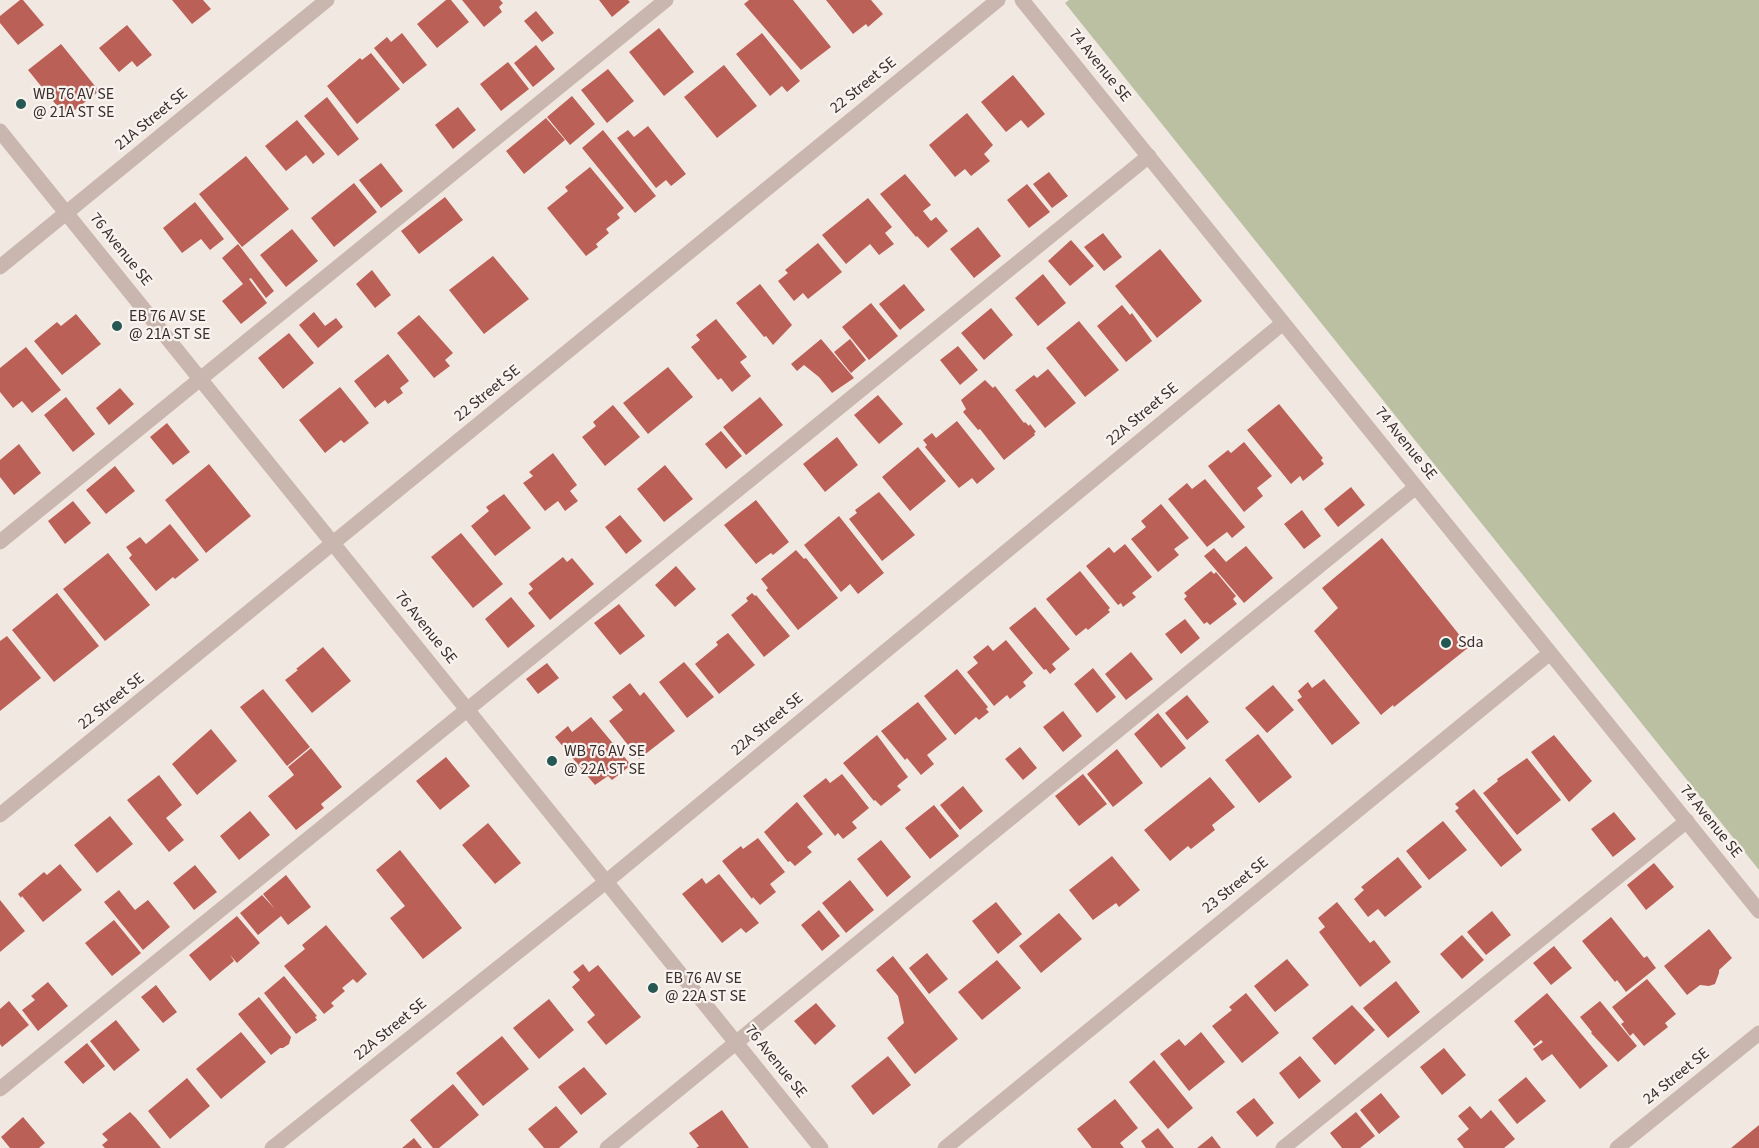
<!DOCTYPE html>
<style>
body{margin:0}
canvas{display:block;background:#f2e8e2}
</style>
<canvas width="1759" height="1148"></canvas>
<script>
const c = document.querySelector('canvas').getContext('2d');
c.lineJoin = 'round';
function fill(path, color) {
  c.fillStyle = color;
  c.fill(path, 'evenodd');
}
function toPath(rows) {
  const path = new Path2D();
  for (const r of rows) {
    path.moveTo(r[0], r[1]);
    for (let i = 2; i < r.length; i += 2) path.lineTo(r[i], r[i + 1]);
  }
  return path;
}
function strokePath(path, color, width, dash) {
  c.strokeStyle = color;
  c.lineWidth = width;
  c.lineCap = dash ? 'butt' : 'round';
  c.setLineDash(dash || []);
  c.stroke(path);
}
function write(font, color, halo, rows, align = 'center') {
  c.font = font + ' "Source Sans 3",sans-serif';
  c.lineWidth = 4.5;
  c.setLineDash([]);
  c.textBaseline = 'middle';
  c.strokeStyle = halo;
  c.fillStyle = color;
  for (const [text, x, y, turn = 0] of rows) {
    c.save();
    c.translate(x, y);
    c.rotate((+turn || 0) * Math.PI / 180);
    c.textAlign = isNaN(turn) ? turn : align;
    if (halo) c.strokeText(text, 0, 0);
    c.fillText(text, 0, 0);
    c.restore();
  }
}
const green = toPath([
 [1069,0,1759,0,1759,870,1065,3]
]);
const building = toPath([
 [20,0,23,0,44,25,18,45,0,23,0,16],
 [172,0,203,0,211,9,192,24],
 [446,0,451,0,469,22,437,48,417,24],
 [462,0,500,0,503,3,499,7,502,12,484,27],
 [599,0,628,0,630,2,612,17],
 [749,0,793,0,831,47,801,70,744,4],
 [826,0,871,0,883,14,868,27,866,24,853,34],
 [536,11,554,33,542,42,524,21],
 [127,25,152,55,137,67,132,61,119,72,99,48],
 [659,28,694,72,664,96,629,52],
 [402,33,427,65,403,84,374,48,387,37,391,42],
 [762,33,800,81,787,92,782,86,770,96,736,54],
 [61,44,99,91,66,117,28,70],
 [536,45,555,69,533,87,514,63],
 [371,53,400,89,357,124,327,86,360,58,362,60],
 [508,62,529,89,501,111,480,84],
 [724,65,757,106,717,138,684,97],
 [608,69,634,101,607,123,581,90],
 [1013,75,1045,114,1028,128,1021,120,1006,132,981,102],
 [572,96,595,124,570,145,547,117],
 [327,97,359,139,338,156,304,116],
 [458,107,476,130,453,149,435,125],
 [967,113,993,145,984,154,990,161,971,176,965,169,955,177,929,145],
 [546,118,565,140,524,174,506,151],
 [297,120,325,154,313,164,306,155,286,171,265,146],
 [648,126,686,174,671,186,666,180,656,188,617,138,628,130,634,137],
 [603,130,656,196,635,213,582,148],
 [246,156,289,209,242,247,199,194],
 [381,163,403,191,381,208,359,180],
 [590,167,624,208,617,214,620,218,606,229,609,233,596,244,598,247,586,256,547,208,568,191,565,187],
 [1049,172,1068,196,1052,208,1033,184],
 [905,174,931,205,923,211,931,221,936,217,948,231,928,248,917,236,916,237,880,194],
 [354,183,377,212,334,247,311,218],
 [1027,184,1050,212,1029,228,1007,200],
 [445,197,463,220,419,254,401,231],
 [868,198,892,227,885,233,894,244,879,255,870,244,846,264,822,235],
 [195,202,224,239,210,250,201,239,182,253,163,228],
 [978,227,1001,256,974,278,950,249],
 [292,229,318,261,286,287,260,255],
 [1103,233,1122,257,1104,271,1084,247],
 [1071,240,1094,266,1070,286,1048,261],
 [818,243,842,272,808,299,803,293,794,301,778,281,788,273,785,270],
 [238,244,274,291,266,298,251,278,249,279,267,303,241,324,222,301,243,284,222,258],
 [1160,249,1202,301,1157,338,1115,286],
 [493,256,529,299,484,334,449,290],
 [372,270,391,295,375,308,356,284],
 [1043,274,1066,303,1038,326,1015,298],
 [760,284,792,325,773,345,766,336,764,337,736,303],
 [904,284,925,310,900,330,879,304],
 [871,303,898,336,869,360,842,327],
 [1122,305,1130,315,1132,313,1152,341,1126,362,1097,326],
 [991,308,1013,335,984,360,961,333],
 [314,312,325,326,336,318,343,327,318,348,299,325],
 [76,314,101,344,62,375,34,341,57,322,61,326],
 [419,315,453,353,445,360,450,366,434,378,397,333],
 [716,319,747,357,740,362,751,376,732,392,721,378,718,380,691,347,700,340,696,335],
 [1079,321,1119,370,1085,397,1046,348],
 [289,333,314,363,283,389,258,358],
 [821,339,854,378,832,393,819,377,804,365,797,371,791,364],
 [850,339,866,360,851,373,834,352],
 [958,346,978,370,960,385,940,360],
 [26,347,61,390,32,413,22,401,13,408,0,392,0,368],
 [388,354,409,381,400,388,403,393,388,404,385,400,375,408,354,381],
 [668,367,693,397,648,434,623,403],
 [1048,369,1076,403,1045,428,1015,390,1034,375,1037,378],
 [985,380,993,388,995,386,1024,423,1025,422,1029,426,1030,424,1036,432,1034,433,1035,435,1004,460,980,429,978,430,963,412,966,409,961,400],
 [340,387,369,423,344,443,341,440,325,453,299,420],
 [120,388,134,404,109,425,96,408],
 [878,395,903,424,879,444,854,415],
 [66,397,95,434,73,452,44,415],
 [760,397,783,425,746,455,723,427],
 [1279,404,1323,458,1321,460,1324,464,1303,481,1300,476,1291,484,1247,430],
 [613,405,640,437,605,466,582,437,596,426,593,422],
 [957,421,995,469,977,484,972,478,959,488,925,447,927,445,923,440,932,433,936,438],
 [167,423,190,452,173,465,150,437],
 [721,431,742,456,726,469,705,444],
 [837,437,858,465,825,492,803,464],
 [1244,442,1272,476,1257,488,1263,496,1244,512,1208,466,1228,450,1231,453],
 [19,444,41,473,14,495,0,477,0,460],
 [918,447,946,481,910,511,882,477],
 [553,453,577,485,570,491,578,501,565,511,558,501,545,511,523,483,533,476,529,472],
 [209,464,251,516,206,553,165,500],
 [665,465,693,499,664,522,637,489],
 [115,466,135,491,106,514,86,490],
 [1205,479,1245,527,1232,538,1227,532,1207,547,1168,499,1187,483,1192,489],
 [1351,487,1365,505,1338,527,1324,509],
 [879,492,915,535,882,561,849,519,857,513,855,510],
 [504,494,531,528,495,556,471,526,489,511,486,507],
 [756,500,789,542,773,555,771,553,756,564,724,525],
 [73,501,91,523,65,544,48,521],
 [1161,504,1189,538,1174,549,1179,555,1158,572,1131,539,1146,527,1141,521],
 [1302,510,1321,536,1304,549,1284,524],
 [620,515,642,541,626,554,605,527],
 [839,516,884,573,858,594,850,584,841,592,804,545],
 [170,524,199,560,175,579,173,577,156,591,129,558,132,555,126,547,140,537,146,544],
 [461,533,503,584,473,608,431,557],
 [1382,538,1469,647,1394,707,1393,705,1381,715,1314,631,1338,608,1322,588],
 [1125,544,1152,577,1132,593,1136,597,1123,607,1121,603,1118,605,1086,566,1109,547,1114,553],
 [1246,546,1273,578,1244,603,1204,556,1214,548,1226,562],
 [796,550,804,559,806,558,838,598,798,630,766,590,768,588,761,579],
 [108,553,150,605,105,641,63,589],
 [563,557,567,562,572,558,594,584,550,620,528,593,533,589,529,584],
 [676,566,696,589,675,607,655,585],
 [1080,571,1110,608,1108,610,1110,612,1088,630,1086,628,1076,636,1046,599],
 [1211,571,1214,574,1216,572,1236,596,1233,599,1237,604,1210,625,1207,622,1204,624,1184,599,1187,596,1184,593],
 [57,593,99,646,54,682,12,630],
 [752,593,755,596,756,595,790,636,764,657,731,615,748,601,746,598],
 [511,597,535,626,508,648,485,619],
 [619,604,645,636,620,655,594,623],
 [1035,607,1070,649,1052,664,1056,669,1050,674,1046,669,1044,670,1009,628],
 [1185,619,1200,638,1181,654,1165,634],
 [728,633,755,665,719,694,695,664,718,645,716,642],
 [7,636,41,678,0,711,0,641],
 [1006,640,1033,673,1023,682,1026,686,1010,699,1007,695,994,706,967,672,978,663,973,657,988,645,993,651],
 [323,647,351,681,312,713,285,680,298,670,296,669],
 [1131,652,1153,679,1126,700,1105,674],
 [684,662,714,697,687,718,659,682],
 [547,663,559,678,538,694,526,679],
 [1093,668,1116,697,1097,713,1074,684],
 [957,669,988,707,986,709,989,712,979,720,976,717,955,735,924,696],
 [1324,679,1360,723,1332,745,1297,700,1302,697,1298,691,1308,682,1312,688],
 [630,683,640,696,644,692,675,731,639,759,609,721,623,710,612,697],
 [1273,685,1294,710,1267,733,1245,708],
 [263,689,310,747,287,766,240,707],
 [1187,695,1209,722,1187,740,1165,713],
 [918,702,947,739,927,755,934,764,921,775,907,758,905,760,881,731],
 [1063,711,1082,736,1063,752,1043,727],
 [1158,713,1186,748,1161,768,1134,734],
 [591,717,631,765,612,780,608,776,595,785,555,737,568,726,572,732],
 [211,729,237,761,197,795,172,764],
 [1258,734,1292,777,1259,803,1225,760],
 [877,735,908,777,897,786,901,790,881,806,875,800,874,801,843,763],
 [1554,735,1592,781,1569,802,1531,752],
 [1020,747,1037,768,1023,780,1005,759],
 [311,748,342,787,321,804,324,808,296,830,268,796,294,775,288,767],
 [1117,749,1143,783,1113,807,1087,774],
 [446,757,470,786,440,810,416,781],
 [1527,758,1561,800,1517,835,1483,793,1498,781,1497,779],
 [842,774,869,808,852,822,857,828,843,839,838,833,835,836,803,796,826,778,830,783],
 [1083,774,1107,804,1079,826,1055,796],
 [159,775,182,805,166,818,184,840,169,852,127,800],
 [1210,777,1235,807,1212,825,1215,830,1191,849,1188,846,1170,861,1144,830],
 [963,786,983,811,960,830,940,805],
 [1474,789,1522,850,1501,867,1455,811,1459,808,1455,804],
 [797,802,823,834,807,847,812,852,795,866,790,861,788,862,764,832],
 [934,805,959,836,930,859,905,828],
 [250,811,270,835,239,860,220,836],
 [1614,812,1636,839,1613,857,1591,829],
 [110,816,133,844,97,873,74,845],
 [1443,821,1467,850,1429,880,1406,851],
 [488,823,521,863,495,884,462,845],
 [758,838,785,872,770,884,776,892,760,905,753,897,752,899,722,861,741,846,743,849],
 [881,840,911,877,887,897,857,859],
 [400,850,462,928,423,959,390,918,405,906,376,870],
 [1112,856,1140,890,1119,907,1116,903,1093,920,1069,890],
 [1398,857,1422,887,1385,917,1378,909,1368,917,1354,899,1364,890,1361,887],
 [1654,863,1674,887,1646,910,1627,885],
 [60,864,82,890,43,922,22,896,21,898,18,894,44,872,47,875],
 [195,865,217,892,194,910,173,883],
 [719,874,759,923,746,933,741,928,722,943,682,894,702,878,706,884],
 [286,875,311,907,288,925,281,916,258,935,240,913,262,895,275,909,263,894],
 [850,880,874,910,846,933,822,903],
 [119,890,135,910,148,900,170,927,143,950,104,902],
 [0,900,25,931,0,952],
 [996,902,1022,934,998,954,972,921],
 [1337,902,1370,943,1374,940,1391,962,1360,987,1319,932,1325,927,1318,918],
 [819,910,840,936,822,951,801,925],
 [1492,911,1511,935,1486,955,1467,932],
 [1059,913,1082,939,1041,973,1019,946],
 [237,916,260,943,237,963,230,955,234,961,210,981,189,955],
 [1611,917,1644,958,1647,956,1656,968,1626,992,1617,980,1615,982,1582,941],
 [114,920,141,953,112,976,85,943],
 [326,925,367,974,357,983,353,979,342,988,345,991,331,1003,334,1006,324,1014,284,966,305,949,302,945],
 [1709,929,1732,958,1719,970,1719,973,1715,984,1709,986,1700,985,1687,995,1664,966],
 [1462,935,1484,960,1462,979,1440,954],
 [1554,946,1572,968,1551,985,1533,963],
 [927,953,948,979,929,994,909,968],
 [893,956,958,1039,915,1074,887,1038,904,1023,898,996,876,970],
 [1287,959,1309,985,1275,1012,1254,986],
 [997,960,1021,988,982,1020,958,992],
 [583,964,589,972,598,965,641,1017,606,1045,587,1022,595,1015,572,987,580,980,573,972],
 [284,976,317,1016,315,1017,317,1020,296,1034,264,993],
 [1647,979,1676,1014,1665,1023,1668,1027,1644,1046,1633,1033,1630,1036,1621,1024,1624,1022,1612,1007],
 [1396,981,1420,1012,1388,1038,1363,1008],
 [48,982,68,1006,38,1031,22,1010,35,1000,31,996],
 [156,985,177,1012,163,1023,141,997],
 [1246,993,1279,1033,1242,1063,1212,1026,1232,1010,1229,1007],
 [1547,993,1608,1066,1580,1089,1552,1054,1542,1061,1533,1049,1543,1042,1541,1040,1534,1046,1514,1021],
 [259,997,291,1037,289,1044,283,1048,280,1048,271,1055,238,1014],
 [549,999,574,1030,539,1059,513,1028],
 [9,1001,29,1025,2,1047,0,1044,0,1009],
 [1600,1001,1637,1046,1618,1062,1591,1033,1592,1032,1580,1017],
 [816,1003,836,1026,815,1045,794,1021],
 [1352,1005,1375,1030,1335,1065,1312,1038],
 [116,1020,140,1050,114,1071,90,1041],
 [241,1032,266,1062,221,1099,196,1069],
 [1201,1032,1225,1062,1189,1091,1160,1054,1179,1039,1185,1046],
 [502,1036,529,1069,483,1106,456,1073],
 [87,1043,105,1066,83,1084,64,1062],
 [1444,1048,1466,1075,1442,1095,1420,1067],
 [888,1056,911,1085,873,1115,851,1086],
 [1300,1056,1321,1081,1299,1099,1279,1073],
 [1154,1060,1193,1108,1168,1129,1129,1082],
 [584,1067,607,1094,581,1115,558,1087],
 [1526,1077,1546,1101,1517,1124,1498,1100],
 [187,1078,210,1106,170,1139,148,1111],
 [453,1084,479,1115,439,1148,433,1148,410,1120],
 [1381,1093,1400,1117,1379,1134,1360,1110],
 [1254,1098,1274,1123,1257,1137,1236,1112],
 [1115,1099,1138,1128,1120,1143,1124,1148,1092,1148,1077,1129],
 [556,1106,578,1132,559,1148,544,1148,528,1129],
 [1470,1106,1481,1119,1491,1110,1515,1139,1504,1148,1464,1148,1457,1139,1469,1129,1458,1116],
 [722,1110,749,1148,696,1148,699,1146,689,1133],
 [130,1112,136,1118,161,1148,105,1148,102,1145,108,1140,102,1134],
 [1356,1112,1375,1136,1360,1148,1342,1148,1330,1133],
 [23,1117,45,1143,39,1148,10,1148,1,1137],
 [1759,1125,1759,1148,1731,1148],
 [1158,1128,1174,1148,1146,1148,1141,1141],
 [1212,1136,1221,1148,1197,1148],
 [414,1138,422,1148,402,1148]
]);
const service = toPath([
 [0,542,666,0],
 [0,1089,1149,156],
 [607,1148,1416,487],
 [1283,1148,1687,821]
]);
const minor = toPath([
 [1022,0,1759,911],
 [0,267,327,0],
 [0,815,998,0],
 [272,1148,607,881,1283,323],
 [945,1148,1550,653],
 [1617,1148,1759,1033]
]);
const tertiary = toPath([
 [0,131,821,1148]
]);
const markers = [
 [21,104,6,"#255753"],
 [117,326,6,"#255753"],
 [1446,643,6,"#255753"],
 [552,761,6,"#255753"],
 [653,988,6,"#255753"]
];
const streetNames = [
 ["74 Avenue SE",1099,66,51],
 ["22 Street SE",864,86,-39],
 ["21A Street SE",152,120,-39],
 ["76 Avenue SE",120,250,51],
 ["22 Street SE",488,394,-39],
 ["22A Street SE",1143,415,-40],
 ["74 Avenue SE",1405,444,51],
 ["76 Avenue SE",425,628,51],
 ["22 Street SE",112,702,-39],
 ["22A Street SE",768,725,-40],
 ["74 Avenue SE",1710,822,51],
 ["23 Street SE",1236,886,-39],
 ["22A Street SE",391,1030,-39],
 ["76 Avenue SE",775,1062,51],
 ["24 Street SE",1677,1077,-39]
];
const poiNames = [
 ["WB 76 AV SE",33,95],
 ["@ 21A ST SE",33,113],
 ["EB 76 AV SE",129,317],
 ["@ 21A ST SE",129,335],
 ["Sda",1458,643],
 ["WB 76 AV SE",564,752],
 ["@ 22A ST SE",564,770],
 ["EB 76 AV SE",665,979],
 ["@ 22A ST SE",665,997]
];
fill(green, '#bbc0a3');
fill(building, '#bb6057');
strokePath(service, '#c9b7af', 15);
strokePath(minor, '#c9b7af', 15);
strokePath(tertiary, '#c9b7af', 15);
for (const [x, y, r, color] of markers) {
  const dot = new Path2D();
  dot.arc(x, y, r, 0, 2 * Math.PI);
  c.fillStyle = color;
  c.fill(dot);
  strokePath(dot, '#f9f3ef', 2);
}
write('16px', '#392e2c', '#f9f3ef', streetNames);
write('16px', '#392e2c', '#f9f3ef', poiNames, 'left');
</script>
